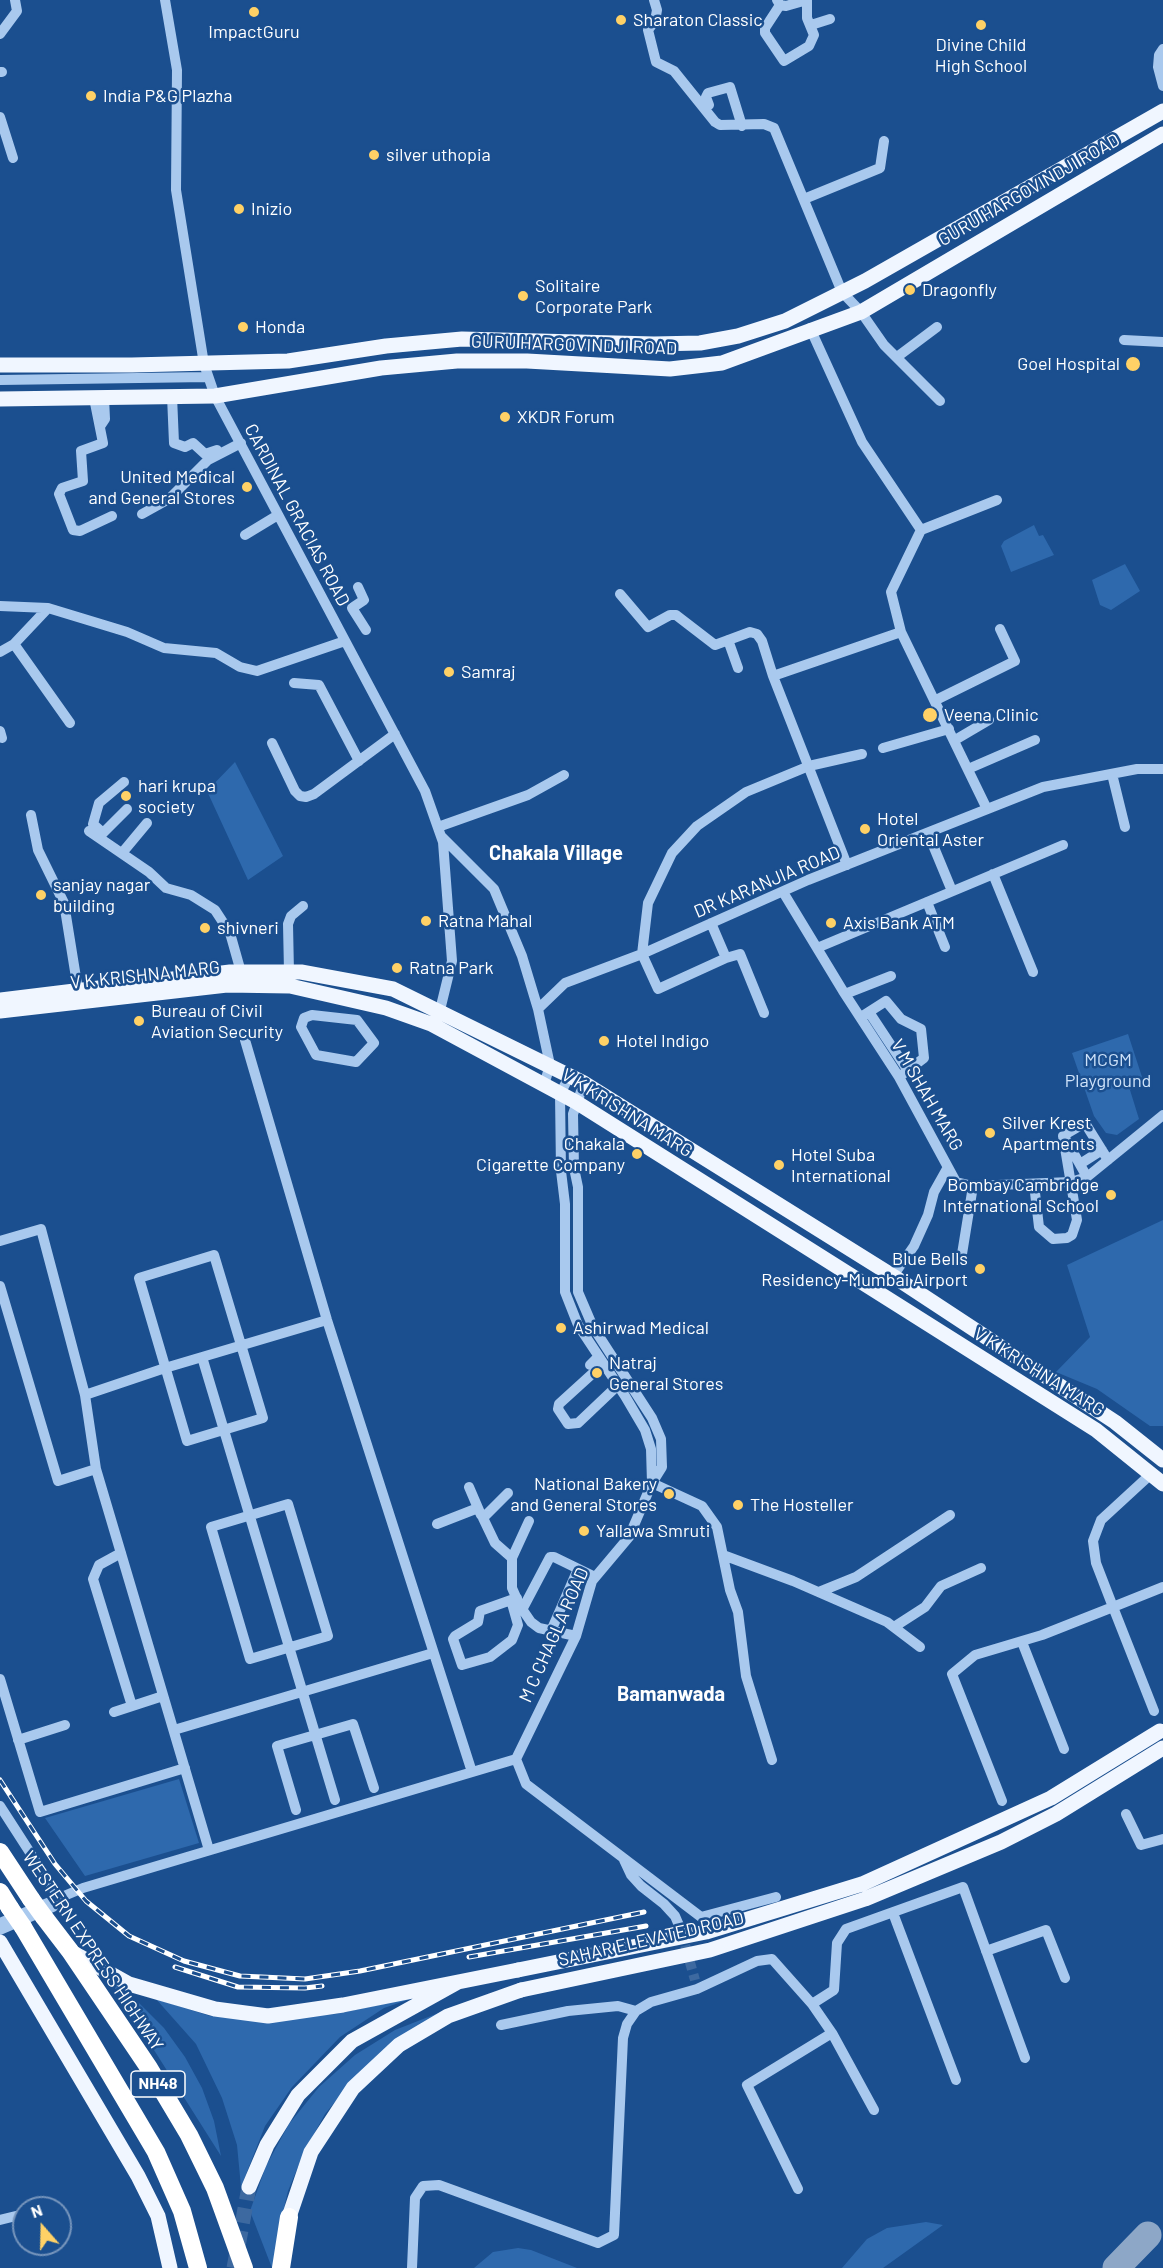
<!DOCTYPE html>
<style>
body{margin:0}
#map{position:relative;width:1163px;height:2268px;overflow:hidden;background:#1b4f8f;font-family:Barlow,sans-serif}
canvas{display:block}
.north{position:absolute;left:12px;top:2196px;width:60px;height:60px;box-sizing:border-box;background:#1b4f8f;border:2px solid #7695bc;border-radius:50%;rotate:340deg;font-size:16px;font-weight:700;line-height:24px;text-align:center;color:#fff}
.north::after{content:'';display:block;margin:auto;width:21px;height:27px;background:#ffd166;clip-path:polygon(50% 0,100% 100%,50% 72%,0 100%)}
</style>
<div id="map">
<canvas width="1163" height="2268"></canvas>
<div class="north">N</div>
</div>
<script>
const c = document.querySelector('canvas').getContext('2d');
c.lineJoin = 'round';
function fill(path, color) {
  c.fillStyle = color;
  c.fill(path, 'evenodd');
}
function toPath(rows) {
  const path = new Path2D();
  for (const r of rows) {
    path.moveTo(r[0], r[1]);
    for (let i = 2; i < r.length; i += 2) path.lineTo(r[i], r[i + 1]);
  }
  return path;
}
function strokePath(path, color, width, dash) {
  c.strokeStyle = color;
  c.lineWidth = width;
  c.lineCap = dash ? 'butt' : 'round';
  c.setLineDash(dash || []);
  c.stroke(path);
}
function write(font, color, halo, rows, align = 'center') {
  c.font = font + ' Barlow,sans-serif';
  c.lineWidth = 5;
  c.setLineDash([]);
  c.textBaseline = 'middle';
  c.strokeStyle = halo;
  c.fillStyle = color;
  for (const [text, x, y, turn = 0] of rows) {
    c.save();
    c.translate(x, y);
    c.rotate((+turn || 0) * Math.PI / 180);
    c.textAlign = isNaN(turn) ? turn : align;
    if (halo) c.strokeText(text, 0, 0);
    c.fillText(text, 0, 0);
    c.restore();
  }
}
const green = toPath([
 [1034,525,1039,536,1043,535,1054,555,1011,572,1001,546,1004,541],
 [1125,564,1140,591,1111,610,1100,605,1092,580],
 [235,762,283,856,248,880,207,791],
 [1128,1034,1143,1080,1130,1090,1139,1119,1117,1135,1106,1133,1094,1116,1072,1053],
 [1163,1220,1163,1426,1150,1426,1097,1389,1056,1372,1090,1337,1067,1265],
 [179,1779,199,1843,85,1876,45,1818],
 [111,1982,139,2003,164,2028,185,2057,202,2088,214,2121,221,2156],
 [416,1997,384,2008,340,2037,292,2087,265,2126,241,2187,237,2145,222,2098,196,2044,156,1999,210,2016,251,2020,336,2014],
 [441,2012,352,2081,325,2114,304,2152,288,2191,278,2233,275,2268,272,2268,250,2211,266,2166,289,2124,319,2087,355,2055,395,2030],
 [926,2222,943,2225,883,2268,842,2268,867,2239,887,2228],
 [518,2248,531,2250,577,2268,474,2268,493,2252]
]);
const taxiway = toPath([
 [1116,2268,1148,2235]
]);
const minorTunnel = toPath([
 [681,1931,695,1980]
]);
const majorTunnel = toPath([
 [234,2268,249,2187]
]);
const minor = toPath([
 [165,0,177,70,176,190,204,364,215,396,425,791,443,842,452,961,440,1010,436,1017],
 [654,0,657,10,655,21,648,30,656,62,674,71,715,122,720,125,764,124,774,128,842,292,861,312,884,345,940,401],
 [777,0,780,5,786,6,807,0,807,18,814,35,809,46,784,61,765,33,765,28,780,5],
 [811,25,830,19],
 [0,34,17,11,15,0],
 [1163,49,1159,55,1158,67,1163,86],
 [0,72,2,72],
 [703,107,709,105,706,97,708,93,730,87,742,126],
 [0,117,13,158],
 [804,199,880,168,884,141],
 [810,328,862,442,921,530,997,500],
 [1124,340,1163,342],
 [897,357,937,327],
 [0,380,208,377],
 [172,396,174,443,185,447,193,443,205,454,217,450],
 [94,398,103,443,81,451,83,481,62,488,59,494,73,530,80,531,112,516],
 [101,425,105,419,104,398],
 [142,514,169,499,208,460,241,443],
 [921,530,891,592,901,632,987,809],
 [245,535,278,515],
 [358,587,364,600,352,608,366,630],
 [620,594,648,627,670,615,676,615,715,645,750,632,757,634,762,641,773,676],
 [0,606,48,608,127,632,164,648,216,653,240,667,257,671,345,641],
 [728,640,738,668],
 [14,644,70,723],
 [0,652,14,644,48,608],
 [294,683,319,685,359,761],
 [936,700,1015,661,1000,629],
 [0,731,2,738],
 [955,740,989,720],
 [272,743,295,791,300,796,306,797,314,794,395,734],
 [883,748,949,729],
 [968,769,1035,740],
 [1112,774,1125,827],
 [31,815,38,850,64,903,78,990],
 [438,827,528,795,564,775],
 [89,831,149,872,166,888,191,895,215,910,230,933,241,972],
 [103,833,93,824,99,803,124,782],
 [928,833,952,891],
 [441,836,494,889,522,956,538,1009,550,1065,544,1085],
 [99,837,127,809],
 [122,853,147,823],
 [847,865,773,676,901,632],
 [993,874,1033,972],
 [783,892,843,991,899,1077,956,1182,973,1186,1071,1182,1087,1177,1163,1115],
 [927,902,945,947],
 [711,923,726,958,658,989,642,954,648,903,672,853,697,826,746,792,809,766,862,754],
 [817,948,1063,845],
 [726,958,740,954,764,1013],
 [289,972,288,924,291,916,303,906],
 [845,994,891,976],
 [538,1009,565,983,642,954,808,880,1043,787,1137,769,1163,769],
 [869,1012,908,1071],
 [312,1015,357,1020,374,1043,356,1062,316,1055,301,1027,304,1018,312,1015],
 [861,1017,886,1001,901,1019,921,1029,924,1058,899,1077],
 [245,1040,327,1320,472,1772],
 [584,1083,573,1114,574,1168,578,1187,578,1292,593,1327,652,1418,661,1439,662,1467,652,1483],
 [1080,1164,1102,1150],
 [1087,1177,1065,1138,1066,1134,1085,1123,1108,1160],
 [1034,1184,1039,1227,1053,1239,1067,1238,1072,1235,1077,1220,1063,1136],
 [0,1241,41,1229,85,1395,96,1469,209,1850],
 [962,1254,973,1186],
 [214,1255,263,1418,187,1441,139,1278,214,1255],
 [893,1276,914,1246,928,1215,934,1192,948,1167],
 [0,1286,58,1481,96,1469],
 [202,1357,335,1800],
 [603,1364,559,1404,558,1409,568,1424,578,1423,618,1385],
 [590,1365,598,1357],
 [85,1395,165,1368,327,1320],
 [652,1483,702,1506,717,1527,730,1590,738,1612,746,1676,772,1760],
 [469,1487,481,1515],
 [508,1493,483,1518,495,1543,512,1558,529,1521],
 [288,1504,328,1636,250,1659,211,1527,288,1504],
 [437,1524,478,1508],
 [121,1553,99,1565,93,1579,132,1706],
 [723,1555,793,1581,887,1622,920,1647],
 [512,1558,512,1588,520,1606,531,1622,539,1628,576,1636],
 [819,1592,856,1577,950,1515],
 [511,1600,518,1625,512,1640,490,1657,462,1665,453,1639,455,1636,478,1622,480,1611,511,1600,517,1598],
 [522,1610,550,1557,554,1557,595,1577],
 [894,1627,925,1607,941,1586,981,1568],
 [551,1631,578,1569],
 [1022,1642,1064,1749],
 [0,1679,40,1812,185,1768],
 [1154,1711,1113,1607,1163,1587],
 [114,1712,163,1696],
 [174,1730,433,1653],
 [18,1740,65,1725],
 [516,1759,526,1784,701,1917,776,1897],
 [1002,1801,952,1674,975,1655,1042,1635,1113,1607,1096,1563,1093,1541,1101,1520,1151,1474],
 [0,1806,60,1899],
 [296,1810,277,1746,353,1724,374,1788],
 [1126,1814,1141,1845,1163,1839],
 [624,1860,631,1875,641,1886,664,1904,675,1916,681,1930],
 [893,1913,956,2080],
 [0,1923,83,1888,516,1759,576,1636,592,1581,629,1537,652,1483,651,1449,645,1430,625,1396,578,1325,565,1292,565,1204,561,1171,560,1094,570,1075],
 [0,1930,53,1907,60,1899],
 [986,1951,1046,1930,1065,1978],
 [812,2004,834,1990,837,1943,846,1929,963,1887,1025,2058],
 [501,2025,568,2011,618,2006,636,2011],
 [798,2189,747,2085,832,2033],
 [0,2220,24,2214],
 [412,2268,415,2198,423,2186,439,2185,598,2243,614,2235,623,2038,627,2024,636,2011,651,2002,697,1989,757,1961,772,1959,812,2004,832,2033,874,2110]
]);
const major = toPath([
 [0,365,132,365,288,361,386,346,462,339,654,344,700,343,738,336,785,321,865,281,1163,111],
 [0,399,215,396,381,368,457,361,527,361,670,369,722,363,861,312,1163,134],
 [0,1000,230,972,301,972,393,989,584,1083,893,1276,1115,1422,1163,1460],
 [0,1011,227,985,290,986,386,1008,431,1024,576,1102,1096,1430,1163,1484],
 [0,1942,138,2176,158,2216,170,2268],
 [70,1951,129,1984,215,2009,268,2016,343,2005,458,1982],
 [249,2187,267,2145,298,2095,352,2041,458,1982,518,1970],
 [289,2217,311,2152,353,2088,399,2045,448,2016,521,1990]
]);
const highway = toPath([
 [0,1852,31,1899],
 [0,1892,10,1908],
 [44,1917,70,1951,149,2068,189,2135,215,2188,244,2268],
 [23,1927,156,2152,182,2211,198,2268],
 [281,2268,289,2217]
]);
const rail = toPath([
 [0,1780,55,1864,86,1901,129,1936,184,1961,240,1976,305,1979,360,1971,644,1912],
 [469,1957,646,1926],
 [175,1967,238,1987,305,1988,322,1986]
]);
const majorBridge = toPath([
 [518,1970,706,1932,862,1884,1051,1798,1160,1731],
 [521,1990,710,1950,865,1899,1001,1842,1056,1814,1163,1748]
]);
const highwayBridge = toPath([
 [31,1899,44,1917],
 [10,1908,23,1927]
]);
const markers = [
 [254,12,6,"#ffd166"],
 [621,20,6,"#ffd166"],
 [981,25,6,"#ffd166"],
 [91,96,6,"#ffd166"],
 [374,155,6,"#ffd166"],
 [239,209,6,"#ffd166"],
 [910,290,6,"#ffd166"],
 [523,296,6,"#ffd166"],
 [243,327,6,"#ffd166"],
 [1133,364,8,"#ffd166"],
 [505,417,6,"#ffd166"],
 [247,487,6,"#ffd166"],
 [449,672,6,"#ffd166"],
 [930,715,8,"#ffd166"],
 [126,796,6,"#ffd166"],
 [865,829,6,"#ffd166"],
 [41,895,6,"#ffd166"],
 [426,921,6,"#ffd166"],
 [831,923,6,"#ffd166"],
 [205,928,6,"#ffd166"],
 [397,968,6,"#ffd166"],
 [139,1021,6,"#ffd166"],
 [604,1041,6,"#ffd166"],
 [990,1133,6,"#ffd166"],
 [637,1154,6,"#ffd166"],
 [779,1165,6,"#ffd166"],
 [1111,1195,6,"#ffd166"],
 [980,1269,6,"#ffd166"],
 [561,1328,6,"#ffd166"],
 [597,1373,6,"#ffd166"],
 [669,1494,6,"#ffd166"],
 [738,1505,6,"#ffd166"],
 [584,1531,6,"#ffd166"]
];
const shields = [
 [158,2084,54]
];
const shieldNames = [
 ["NH48",158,2084]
];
const poiNames = [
 ["Sharaton Classic",633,20],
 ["ImpactGuru",254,32,"center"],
 ["Divine Child",981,45,"center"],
 ["High School",981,66,"center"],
 ["India P&G Plazha",103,96],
 ["silver uthopia",386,155],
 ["Inizio",251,209],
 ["Solitaire",535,286],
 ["Corporate Park",535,307],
 ["Dragonfly",922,290],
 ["Honda",255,327],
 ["Goel Hospital",1120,364,"right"],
 ["XKDR Forum",517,417],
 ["United Medical",235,477,"right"],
 ["and General Stores",235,498,"right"],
 ["Samraj",461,672],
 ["Veena Clinic",944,715],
 ["hari krupa",138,786],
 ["society",138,807],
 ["Hotel",877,819],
 ["Oriental Aster",877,840],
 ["sanjay nagar",53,885],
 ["building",53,906],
 ["Ratna Mahal",438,921],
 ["Axis Bank ATM",843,923],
 ["shivneri",217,928],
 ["Ratna Park",409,968],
 ["Bureau of Civil",151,1011],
 ["Aviation Security",151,1032],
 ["Hotel Indigo",616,1041],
 ["Silver Krest",1002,1123],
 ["Apartments",1002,1144],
 ["Chakala",625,1144,"right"],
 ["Cigarette Company",625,1165,"right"],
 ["Hotel Suba",791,1155],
 ["International",791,1176],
 ["Bombay Cambridge",1099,1185,"right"],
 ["International School",1099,1206,"right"],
 ["Blue Bells",968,1259,"right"],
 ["Residency-Mumbai Airport",968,1280,"right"],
 ["Ashirwad Medical",573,1328],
 ["Natraj",609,1363],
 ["General Stores",609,1384],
 ["National Bakery",657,1484,"right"],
 ["and General Stores",657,1505,"right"],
 ["The Hosteller",750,1505],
 ["Yallawa Smruti",596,1531]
];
const streetNames = [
 ["GURU HARGOVINDJI ROAD",1029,190,-30],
 ["GURU HARGOVINDJI ROAD",574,345,2],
 ["CARDINAL GRACIAS ROAD",297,515,62],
 ["DR KARANJIA ROAD",767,882,-23],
 ["V K KRISHNA MARG",145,975,-6],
 ["V M SHAH MARG",927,1095,60],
 ["V K KRISHNA MARG",627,1113,32],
 ["V K KRISHNA MARG",1039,1372,32],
 ["M C CHAGLA ROAD",554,1635,-66],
 ["SAHAR ELEVATED ROAD",651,1939,-13],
 ["WESTERN EXPRESS HIGHWAY",93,1951,56]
];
const parkNames = [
 ["MCGM",1108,1060],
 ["Playground",1108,1081]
];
const neighbourhoodNames = [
 ["Chakala Village",556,853],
 ["Bamanwada",671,1694]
];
fill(green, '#2e69ad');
strokePath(taxiway, '#8da7c7', 27);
strokePath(minorTunnel, '#3d69a0', 10, [10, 5]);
strokePath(majorTunnel, '#3d69a0', 15, [15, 8]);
strokePath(minor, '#a9c9ee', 10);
strokePath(major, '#f0f6ff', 15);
strokePath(highway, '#fff', 18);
strokePath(rail, '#fff', 5);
strokePath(rail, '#1b4f8f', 3, [9]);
strokePath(majorBridge, '#f0f6ff', 15);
strokePath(highwayBridge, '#fff', 18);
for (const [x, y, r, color] of markers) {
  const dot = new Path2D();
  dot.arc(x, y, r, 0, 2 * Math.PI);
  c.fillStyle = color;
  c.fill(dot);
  strokePath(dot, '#1b4f8f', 2);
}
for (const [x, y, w] of shields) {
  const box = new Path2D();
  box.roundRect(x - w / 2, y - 13, w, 26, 4.5);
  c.fillStyle = '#1b4f8f';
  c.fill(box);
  strokePath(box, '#fff', 1.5);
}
write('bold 16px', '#fff', null, shieldNames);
write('18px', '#fff', '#1b4f8f', poiNames, 'left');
write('18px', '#fff', '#1b4f8f', streetNames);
write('18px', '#cfe3fa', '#1b4f8f', parkNames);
write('bold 20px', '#fff', '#1b4f8f', neighbourhoodNames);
</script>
